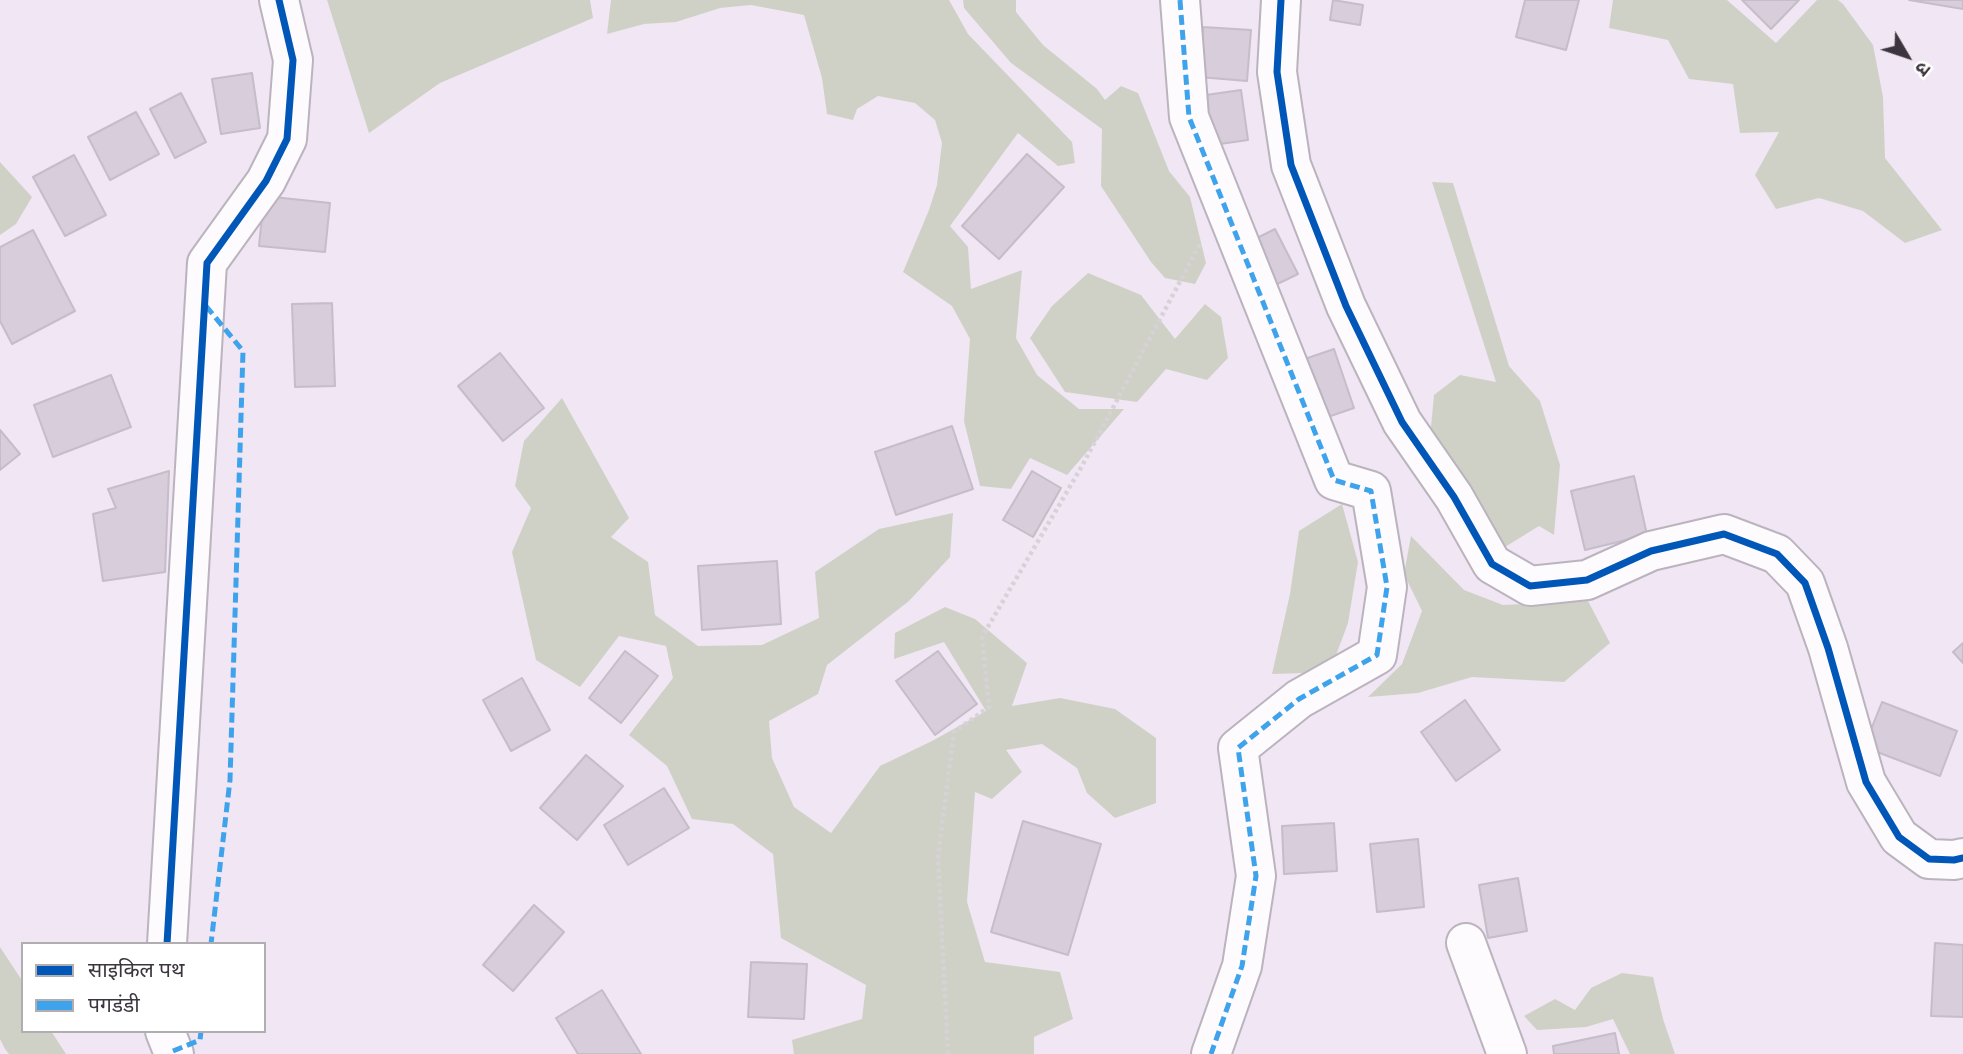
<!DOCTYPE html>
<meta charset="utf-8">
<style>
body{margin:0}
#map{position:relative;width:1963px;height:1054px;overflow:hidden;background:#f0e6f4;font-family:"Golos Text","Noto Sans Devanagari",sans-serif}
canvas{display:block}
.legend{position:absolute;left:21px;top:942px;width:245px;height:91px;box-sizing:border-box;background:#fff;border:2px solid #b1aeb2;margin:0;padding:9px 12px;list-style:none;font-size:21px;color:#3c353f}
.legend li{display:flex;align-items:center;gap:14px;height:35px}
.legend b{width:35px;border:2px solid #b1aeb2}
.north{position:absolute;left:1872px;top:21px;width:70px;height:70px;-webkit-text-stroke:5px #fff;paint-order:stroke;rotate:129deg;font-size:19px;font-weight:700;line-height:28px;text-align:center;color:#3c353f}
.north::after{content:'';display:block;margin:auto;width:24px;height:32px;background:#3c353f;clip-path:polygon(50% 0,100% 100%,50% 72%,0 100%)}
</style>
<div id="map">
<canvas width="1963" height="1054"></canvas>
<ul class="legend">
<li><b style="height:9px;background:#0057b8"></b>साइकिल पथ</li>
<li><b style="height:9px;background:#3fa3ec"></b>पगडंडी</li>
</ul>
<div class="north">उ</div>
</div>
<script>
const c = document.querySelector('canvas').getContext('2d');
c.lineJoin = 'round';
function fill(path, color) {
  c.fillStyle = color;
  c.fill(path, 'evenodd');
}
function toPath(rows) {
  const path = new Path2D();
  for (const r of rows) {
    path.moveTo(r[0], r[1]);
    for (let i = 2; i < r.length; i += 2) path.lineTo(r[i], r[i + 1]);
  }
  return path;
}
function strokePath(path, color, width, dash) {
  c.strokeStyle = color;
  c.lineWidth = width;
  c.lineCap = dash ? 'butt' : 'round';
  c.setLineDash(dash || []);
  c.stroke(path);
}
const green = toPath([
 [327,0,590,0,593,18,440,83,369,133],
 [611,0,949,0,968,34,1072,142,1075,163,1058,166,1018,133,950,226,968,247,971,289,1022,270,1016,338,1037,375,1079,409,1124,409,1067,475,1030,458,1011,489,980,486,964,421,970,339,952,306,903,272,929,210,937,185,942,143,935,120,915,103,878,96,857,109,853,120,827,114,822,78,804,15,751,5,720,8,676,22,644,24,607,34],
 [963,0,1016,0,1016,12,1043,45,1097,89,1105,100,1121,86,1138,93,1169,171,1190,197,1206,263,1195,284,1165,278,1151,262,1101,186,1102,129,1011,63,964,8],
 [1613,0,1727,0,1776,43,1817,0,1838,0,1843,4,1873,45,1883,97,1885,158,1942,230,1905,243,1863,211,1819,198,1776,209,1755,175,1779,132,1740,133,1733,84,1689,79,1668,40,1609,28],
 [0,162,32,197,16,224,0,235],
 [1432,182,1453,183,1509,366,1540,401,1560,465,1554,535,1539,526,1505,547,1489,538,1449,474,1431,427,1434,395,1460,375,1496,382],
 [1088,273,1141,295,1175,339,1205,304,1221,317,1228,358,1207,380,1166,369,1137,402,1065,392,1030,338,1052,306],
 [562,398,629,518,611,537,648,562,655,615,698,646,762,645,819,618,815,572,879,529,953,513,950,557,909,601,827,665,818,694,769,721,772,758,794,807,831,833,880,766,932,741,986,711,944,642,894,659,895,633,945,607,975,619,1027,663,1012,706,1060,698,1115,709,1156,738,1156,803,1115,818,1087,793,1077,768,1042,744,1006,750,1022,772,992,799,975,792,967,902,985,962,1060,972,1073,1019,1034,1037,1034,1054,794,1054,792,1040,862,1019,866,985,781,938,773,854,733,824,692,819,667,766,629,735,673,678,666,646,619,636,580,687,536,660,512,552,531,508,515,486,524,441],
 [1342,504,1358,562,1348,623,1335,658,1304,673,1272,674,1290,594,1299,531],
 [1411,536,1464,590,1503,605,1588,601,1610,643,1564,682,1472,677,1418,693,1368,697,1402,664,1422,611,1404,574],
 [0,947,23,982,23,1031,51,1031,66,1054,9,1054,5,1049,0,1039],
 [1622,973,1653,977,1663,1019,1675,1054,1630,1054,1613,1019,1586,1027,1537,1030,1524,1016,1555,999,1575,1010,1591,988]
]);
const building = toPath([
 [1333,0,1363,5,1360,25,1330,20,1333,0],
 [1525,0,1579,0,1566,50,1516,37,1525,0],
 [1742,0,1799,0,1771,29,1742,0],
 [1909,0,1963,0,1963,9,1909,0],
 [1203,27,1251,30,1247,81,1199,77,1203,27],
 [252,73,260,128,221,134,212,79,252,73],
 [1241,90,1248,140,1206,146,1199,96,1241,90],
 [181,93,206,142,175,158,150,109,181,93],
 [136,112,159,154,110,180,88,137,136,112],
 [1027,154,1064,187,999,259,962,226,1027,154],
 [74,155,106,215,65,236,33,177,74,155],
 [264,196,330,203,325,252,259,246,264,196],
 [1275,229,1298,274,1265,290,1243,245,1275,229],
 [33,230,75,311,12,344,0,321,0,247,33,230],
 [332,303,335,386,295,387,292,304,332,303],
 [1334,349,1354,408,1319,420,1299,361,1334,349],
 [500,353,544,408,503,441,458,386,500,353],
 [111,375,131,427,53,457,34,405,111,375],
 [952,426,973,489,896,515,875,452,952,426],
 [0,430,20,454,0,470,0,430],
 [169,471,165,572,103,581,93,514,116,508,108,489,169,471],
 [1032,471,1061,488,1033,537,1003,520,1032,471],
 [1634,476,1647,535,1585,550,1571,491,1634,476],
 [777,561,781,624,702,630,698,566,777,561],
 [1963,643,1963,663,1953,652,1963,643],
 [625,651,658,676,621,723,589,698,625,651],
 [938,651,977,704,935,735,896,681,938,651],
 [522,678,550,730,511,751,483,700,522,678],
 [1465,700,1500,750,1456,781,1421,732,1465,700],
 [1882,702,1957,731,1940,776,1864,747,1882,702],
 [586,755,623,786,577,840,540,808,586,755],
 [664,788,689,828,628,865,604,825,664,788],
 [1023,821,1101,844,1068,955,991,932,1023,821],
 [1334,823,1337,871,1284,874,1282,826,1334,823],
 [1418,839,1424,907,1377,912,1370,844,1418,839],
 [1518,878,1527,931,1488,938,1479,885,1518,878],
 [534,905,564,932,513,991,483,965,534,905],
 [1935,943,1963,945,1963,1017,1931,1016,1935,943],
 [751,962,807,964,804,1019,748,1017,751,962],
 [602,990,641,1054,578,1054,556,1018,602,990],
 [1615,1033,1619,1054,1554,1054,1553,1046,1615,1033]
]);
const path = toPath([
 [948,1054,938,857,954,732,989,707,982,637,1082,466,1201,242]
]);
const minor = toPath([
 [1180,0,1189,117,1334,480,1371,491,1387,587,1377,655,1299,699,1238,748,1256,876,1242,966,1211,1054],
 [1281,0,1277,72,1291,165,1346,306,1402,422,1454,497,1492,564,1530,586,1587,580,1651,551,1724,534,1777,554,1805,583,1828,648,1866,782,1899,837,1929,859,1954,860,1963,858],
 [1466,943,1507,1054],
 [167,944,207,263,266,181,287,139,293,60,279,0],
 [165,1031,174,1054]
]);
const quiet = toPath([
 [1180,0,1189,117,1334,480,1371,491,1387,587,1377,655,1299,699,1238,748,1256,876,1242,966,1211,1054],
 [206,306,243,351,230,780,211,944],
 [173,1051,200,1040,201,1031]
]);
const cycleway = toPath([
 [1281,0,1277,72,1291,165,1346,306,1402,422,1454,497,1492,564,1530,586,1587,580,1651,551,1724,534,1777,554,1805,583,1828,648,1866,782,1899,837,1929,859,1954,860,1963,858],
 [167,944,207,263,266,181,287,139,293,60,279,0]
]);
fill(green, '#d0d1c6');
fill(building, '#d7cddb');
strokePath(building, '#c5bdc8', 2);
strokePath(minor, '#bbb3be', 42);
strokePath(path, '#d6d2d7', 4.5, [3.5, 3.5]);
strokePath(minor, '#fdfbfd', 38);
strokePath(quiet, '#3fa3ec', 5, [10, 5]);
strokePath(cycleway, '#0057b8', 7);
</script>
